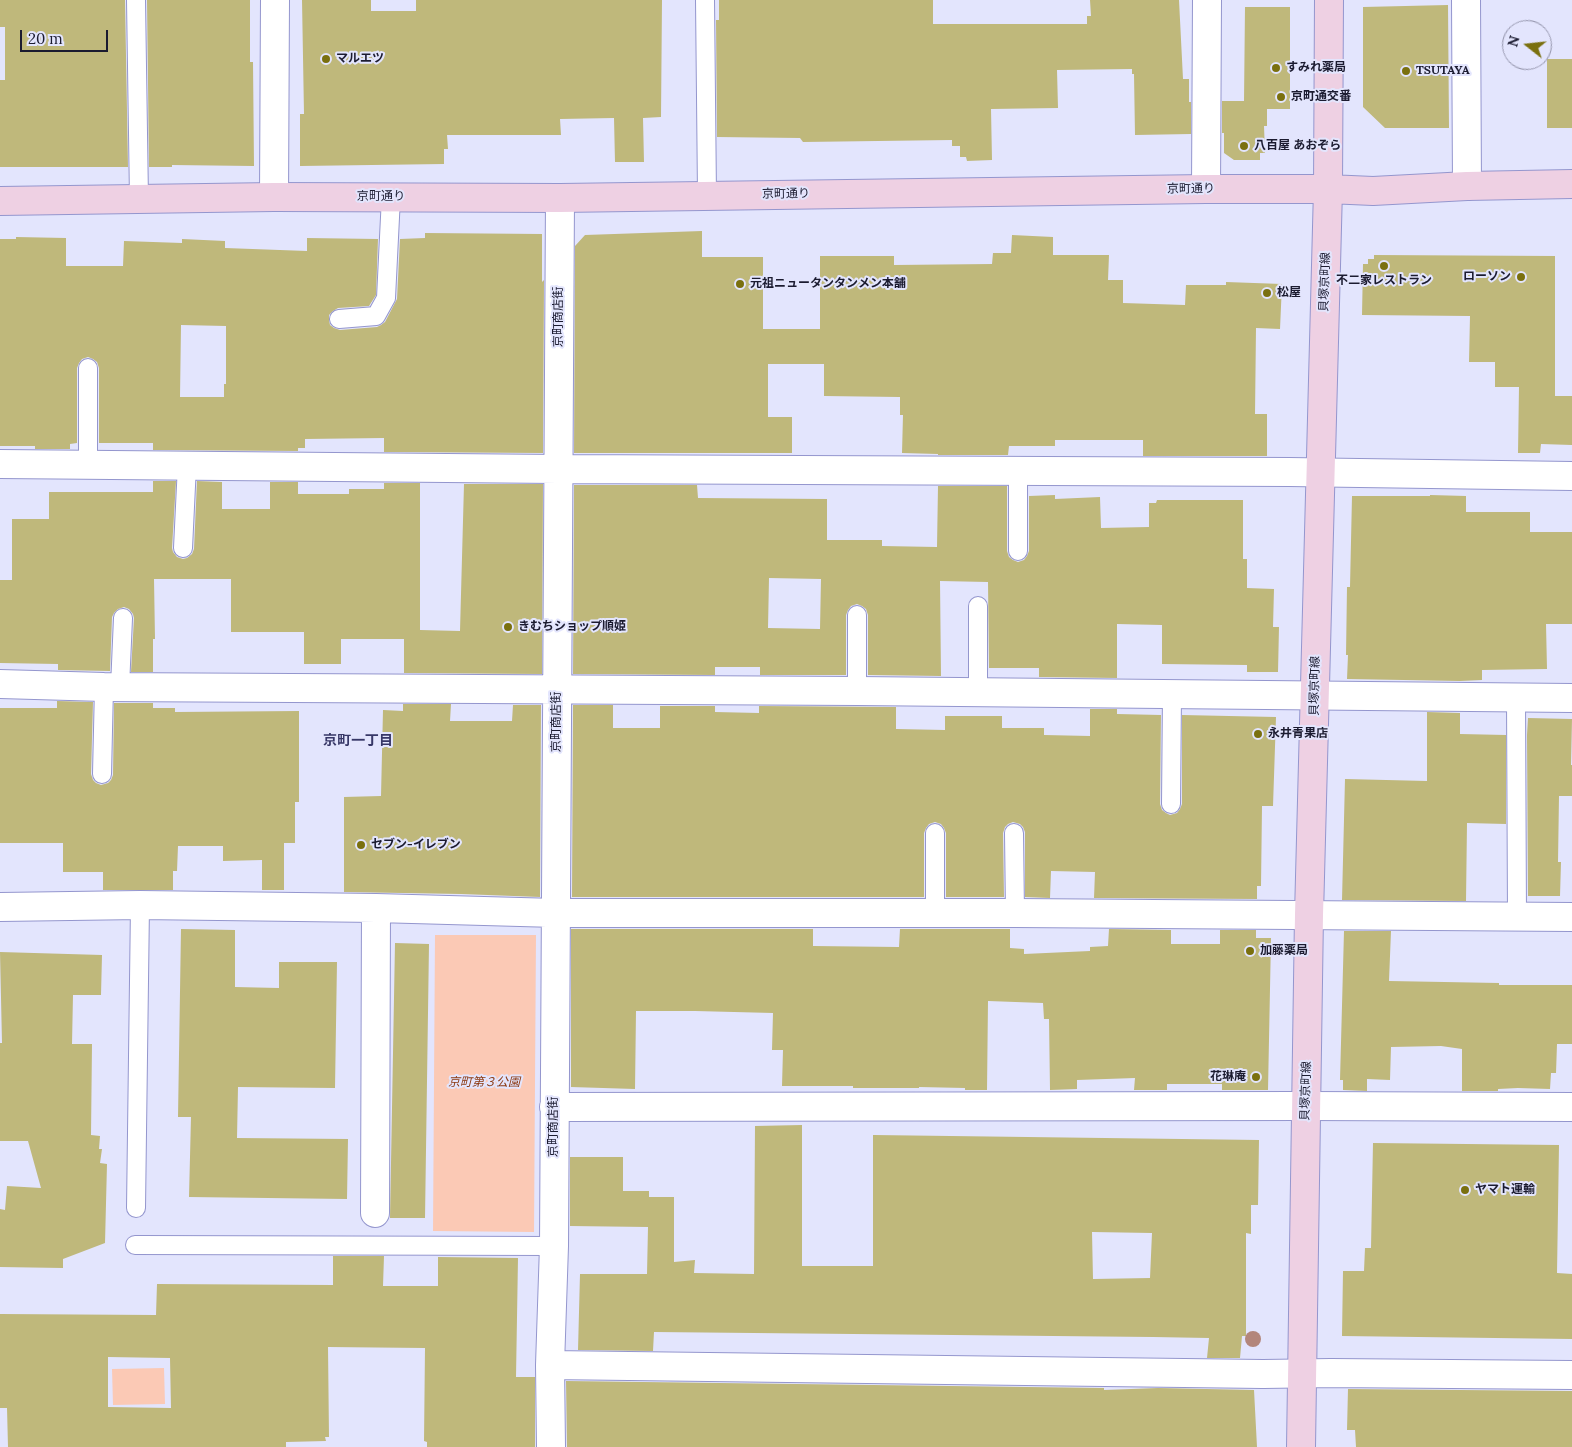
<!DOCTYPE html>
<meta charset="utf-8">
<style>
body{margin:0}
#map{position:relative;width:1572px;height:1447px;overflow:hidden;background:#e3e5fd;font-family:Lora,serif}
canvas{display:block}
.north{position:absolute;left:1502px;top:20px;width:50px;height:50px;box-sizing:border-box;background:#e3e5fd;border:1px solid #9394ab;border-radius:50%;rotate:286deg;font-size:14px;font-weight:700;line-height:20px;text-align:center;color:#1b1b30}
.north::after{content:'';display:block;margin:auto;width:18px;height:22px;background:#7a700f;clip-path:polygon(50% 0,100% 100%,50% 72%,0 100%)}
.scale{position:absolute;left:20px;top:30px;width:88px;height:22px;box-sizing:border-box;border:2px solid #1b1b30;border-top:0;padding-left:6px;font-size:15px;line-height:18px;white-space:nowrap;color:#1b1b30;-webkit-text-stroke:4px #e3e5fd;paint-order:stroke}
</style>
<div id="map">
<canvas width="1572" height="1447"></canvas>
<div class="north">N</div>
<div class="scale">20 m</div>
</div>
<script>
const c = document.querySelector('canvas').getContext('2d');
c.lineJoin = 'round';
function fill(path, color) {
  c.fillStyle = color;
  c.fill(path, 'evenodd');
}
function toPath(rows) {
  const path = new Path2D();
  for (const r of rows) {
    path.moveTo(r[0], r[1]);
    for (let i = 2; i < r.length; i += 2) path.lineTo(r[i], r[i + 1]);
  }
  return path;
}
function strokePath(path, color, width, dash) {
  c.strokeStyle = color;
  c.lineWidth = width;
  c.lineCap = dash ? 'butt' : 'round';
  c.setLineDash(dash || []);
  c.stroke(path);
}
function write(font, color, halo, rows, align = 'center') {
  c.font = font + ' Lora,"Noto Sans JP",serif';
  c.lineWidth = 4;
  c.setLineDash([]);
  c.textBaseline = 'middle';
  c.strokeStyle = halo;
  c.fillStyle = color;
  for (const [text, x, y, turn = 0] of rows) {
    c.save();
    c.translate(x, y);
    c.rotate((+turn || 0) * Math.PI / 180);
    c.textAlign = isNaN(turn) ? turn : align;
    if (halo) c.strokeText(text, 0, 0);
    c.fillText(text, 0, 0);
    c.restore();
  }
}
const green = toPath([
 [435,935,536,935,534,1232,433,1231],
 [164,1368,165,1404,113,1405,112,1369]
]);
const building = toPath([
 [0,0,125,0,128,167,0,167,0,80,5,80,5,27,0,27],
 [147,0,250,0,250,62,253,62,254,166,172,165,172,167,149,167],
 [302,0,371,0,371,11,416,11,416,0,662,0,661,117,643,118,644,162,615,162,614,118,560,119,561,135,447,135,448,149,444,149,444,164,300,166,300,114,304,114],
 [719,0,933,0,933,24,1087,24,1087,16,1091,16,1090,0,1179,0,1183,79,1189,79,1189,102,1191,102,1191,134,1135,135,1134,74,1132,74,1132,69,1057,70,1058,108,991,109,992,160,967,161,966,157,960,157,960,146,952,146,952,140,803,142,800,138,717,137,716,20,719,20],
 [1448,5,1449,128,1385,128,1363,107,1363,7],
 [1245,7,1290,7,1290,109,1267,109,1267,126,1264,126,1265,153,1260,153,1260,160,1234,160,1224,153,1224,133,1222,133,1222,101,1244,101],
 [1547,59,1572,59,1572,128,1547,128],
 [702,231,702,257,763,257,763,329,820,329,820,256,894,256,894,265,992,264,993,253,1011,253,1012,235,1053,237,1053,255,1109,255,1108,280,1123,280,1123,303,1185,305,1186,285,1226,285,1226,282,1282,284,1280,329,1256,328,1255,414,1267,414,1267,456,1143,456,1143,440,1055,440,1055,446,1009,446,1008,455,938,455,938,454,902,453,903,415,900,415,900,397,824,396,824,364,768,364,768,417,792,417,792,453,574,453,575,246,585,235],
 [425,233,542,234,542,282,544,280,543,453,384,452,384,438,305,439,305,448,298,448,298,451,153,450,153,443,99,443,99,368,97,362,93,359,88,357,82,359,79,363,77,368,77,443,70,444,70,449,35,449,35,446,0,446,0,239,16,239,16,237,66,238,66,266,123,266,124,241,182,243,182,239,225,241,225,248,307,251,307,238,378,239,376,295,369,306,338,308,333,311,329,315,329,320,330,325,334,328,340,330,377,327,381,325,385,322,397,299,400,239,425,238],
 [181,325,226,326,226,384,224,384,224,397,180,397],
 [1374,255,1555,256,1555,396,1572,396,1572,445,1541,444,1540,453,1518,453,1519,387,1495,387,1495,362,1469,362,1470,316,1362,315,1363,264,1368,264,1368,259,1374,259],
 [153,481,176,481,172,548,173,552,177,557,183,559,187,558,192,554,194,549,197,481,222,482,222,509,270,509,270,482,298,482,298,494,349,494,349,489,384,489,384,483,420,483,420,630,460,631,464,484,543,484,542,674,404,673,404,639,341,639,341,664,304,664,304,632,231,632,231,579,154,579,155,639,153,639,153,672,131,672,134,618,133,614,129,609,124,607,118,609,114,613,112,617,110,671,58,670,58,664,0,663,0,580,12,580,12,519,49,519,49,492,153,492],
 [574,485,697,485,698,498,827,499,827,540,882,540,882,546,937,547,938,486,1007,486,1007,551,1009,557,1013,560,1018,562,1024,560,1027,556,1029,551,1029,496,1055,495,1055,499,1100,497,1101,528,1149,527,1149,503,1156,503,1157,500,1243,500,1243,559,1247,559,1247,588,1274,589,1273,627,1279,627,1278,672,1247,672,1247,665,1162,664,1162,625,1117,624,1117,678,1039,677,1039,668,989,668,988,582,940,581,941,676,868,675,868,615,866,609,862,606,857,604,851,606,848,610,846,615,846,675,760,675,760,667,715,667,715,675,573,674],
 [769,578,821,579,820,629,768,628],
 [1430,495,1466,496,1466,512,1530,512,1530,532,1572,532,1572,624,1546,624,1547,669,1482,670,1482,680,1460,681,1347,679,1348,655,1346,655,1347,587,1350,587,1352,496,1430,496],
 [57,701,93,702,91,774,93,780,96,783,101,785,108,783,111,780,113,775,114,703,153,703,153,708,175,708,175,712,299,711,299,802,295,802,295,843,284,843,284,890,262,890,262,860,223,861,223,846,178,846,177,871,173,871,173,890,103,890,103,872,63,872,63,843,0,843,0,708,57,708],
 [403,704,451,704,450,721,512,721,513,705,541,705,540,897,461,894,344,892,344,797,381,796,383,710,403,711],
 [573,705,613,705,613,728,660,728,660,706,715,706,715,712,759,713,759,706,896,707,896,729,945,730,945,716,1002,716,1002,728,1044,728,1044,735,1090,736,1090,709,1117,709,1117,714,1161,715,1160,804,1162,810,1166,813,1170,815,1177,813,1180,809,1182,804,1182,715,1276,717,1273,806,1262,806,1261,886,1257,886,1257,899,1094,898,1095,872,1051,871,1050,898,1025,897,1025,832,1023,827,1020,824,1013,822,1008,824,1005,827,1003,833,1004,897,946,897,946,833,944,828,941,824,935,822,929,824,926,828,924,833,924,897,572,897],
 [1427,712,1460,713,1460,734,1506,735,1506,824,1467,823,1466,901,1342,900,1345,779,1427,781],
 [1528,718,1572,719,1571,765,1572,765,1572,796,1559,796,1558,862,1561,862,1560,896,1528,896,1527,735],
 [181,929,235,930,235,987,279,988,279,962,337,962,335,1088,238,1087,237,1138,348,1139,347,1199,189,1197,191,1117,178,1117],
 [571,929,813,929,813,946,899,947,900,929,1010,929,1010,948,1024,949,1024,954,1090,951,1090,947,1108,946,1109,929,1171,930,1171,944,1220,944,1220,930,1256,930,1256,938,1271,938,1268,1090,1222,1090,1222,1084,1167,1084,1167,1090,1134,1090,1135,1078,1077,1080,1077,1089,1050,1090,1049,1019,1044,1019,1043,1003,988,1001,987,1090,965,1090,965,1088,919,1087,919,1088,853,1088,853,1086,782,1086,783,1050,772,1050,773,1013,695,1011,636,1011,635,1089,571,1087],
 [1344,931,1391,931,1389,981,1499,983,1499,985,1572,985,1572,1044,1557,1044,1556,1073,1551,1073,1550,1089,1518,1088,1498,1089,1498,1091,1462,1091,1462,1049,1441,1046,1391,1047,1390,1080,1367,1079,1367,1091,1343,1090,1343,1080,1340,1080],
 [395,943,429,944,425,1218,390,1218],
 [0,952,102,955,101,995,73,995,72,1044,92,1044,91,1135,100,1136,99,1149,102,1149,100,1163,107,1164,105,1243,63,1259,63,1268,0,1267,0,1209,5,1210,7,1186,41,1188,28,1141,0,1141,0,1043,2,1043],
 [802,1125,802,1266,873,1266,873,1135,1259,1140,1258,1205,1251,1205,1251,1234,1246,1233,1246,1336,1242,1336,1240,1358,1207,1358,1209,1338,1153,1337,654,1332,653,1351,578,1350,580,1274,647,1274,648,1227,570,1226,570,1157,623,1157,623,1191,649,1191,649,1197,674,1197,674,1262,695,1260,694,1273,754,1274,755,1126],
 [1092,1232,1152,1233,1150,1278,1093,1279],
 [1373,1143,1559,1145,1557,1273,1572,1274,1572,1339,1342,1336,1343,1271,1364,1271,1365,1248,1371,1248],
 [333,1256,384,1256,383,1286,438,1286,438,1257,518,1258,516,1377,535,1377,535,1447,427,1447,427,1442,424,1441,425,1348,328,1347,329,1437,325,1437,326,1441,286,1442,286,1447,8,1447,7,1408,0,1408,0,1314,156,1315,157,1284,333,1285],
 [108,1357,170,1358,171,1408,108,1407],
 [566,1381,1104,1388,1104,1390,1158,1388,1254,1390,1257,1447,567,1447],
 [1348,1389,1572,1391,1572,1447,1356,1447,1355,1430,1347,1430]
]);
const lane = toPath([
 [136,0,139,199],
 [705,0,707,195],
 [339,319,376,316,386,298,391,197],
 [88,368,88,465],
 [183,548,187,465],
 [1018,551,1018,470],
 [978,606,978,692],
 [120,687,123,618],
 [857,691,857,615],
 [1516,698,1517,917],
 [102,774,104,687],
 [1171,804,1172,694],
 [1014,833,1015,913],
 [935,913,935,833],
 [136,1208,140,905],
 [135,1245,554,1246]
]);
const street = toPath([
 [1466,0,1467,186],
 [1206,189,1207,0],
 [274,197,275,0],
 [0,464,558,469,1289,472,1572,476],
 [0,684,104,687,857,691,1572,698],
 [0,907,140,905,376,908,556,913,1015,913,1572,917],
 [554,1107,1306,1106,1572,1107],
 [375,1213,376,908],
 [550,1365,1263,1374,1331,1373,1572,1375],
 [551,1447,550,1365,554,1246,560,198]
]);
const secondary = toPath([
 [0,201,274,197,560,198,1206,189,1328,189,1373,191,1467,186,1572,184],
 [1301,1447,1309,915,1328,189,1329,0]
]);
const trees = [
 [1253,1339]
];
const markers = [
 [326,59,5,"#7a700f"],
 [1276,68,5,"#7a700f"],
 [1406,71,5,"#7a700f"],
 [1281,97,5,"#7a700f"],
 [1244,146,5,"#7a700f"],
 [1384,266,5,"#7a700f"],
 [1521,277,5,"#7a700f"],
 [740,284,5,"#7a700f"],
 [1267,293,5,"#7a700f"],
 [508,627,5,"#7a700f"],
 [1258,734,5,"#7a700f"],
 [361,845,5,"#7a700f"],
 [1250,951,5,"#7a700f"],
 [1256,1077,5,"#7a700f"],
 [1465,1190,5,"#7a700f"]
];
const poiNames = [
 ["マルエツ",336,59],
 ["すみれ薬局",1286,68],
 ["TSUTAYA",1416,71],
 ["京町通交番",1291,97],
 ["八百屋 あおぞら",1254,146],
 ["ローソン",1511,277,"right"],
 ["不二家レストラン",1384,281,"center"],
 ["元祖ニュータンタンメン本舗",750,284],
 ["松屋",1277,293],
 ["きむちショップ順姫",518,627],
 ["永井青果店",1268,734],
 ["セブン-イレブン",371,845],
 ["加藤薬局",1260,951],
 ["花琳庵",1246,1077,"right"],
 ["ヤマト運輸",1475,1190]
];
const streetNames = [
 ["京町通り",1191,189,-1],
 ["京町通り",786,194,-1],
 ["京町通り",381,197],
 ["貝塚京町線",1325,282,-88],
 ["京町商店街",559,317,-90],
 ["貝塚京町線",1315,686,-89],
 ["京町商店街",557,722,-90],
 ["貝塚京町線",1306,1091,-88],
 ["京町商店街",554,1127,-90]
];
const parkNames = [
 ["京町第３公園",484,1083]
];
const neighbourhoodNames = [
 ["京町一丁目",358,741]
];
fill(green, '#fbc9b5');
fill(building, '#bfb87b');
strokePath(lane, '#9496ce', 20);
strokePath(street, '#9496ce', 30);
strokePath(secondary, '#9496ce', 30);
strokePath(lane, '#fff', 18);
strokePath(street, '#fff', 28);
strokePath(secondary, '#eed0e3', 28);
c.fillStyle = '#b3867b';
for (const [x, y] of trees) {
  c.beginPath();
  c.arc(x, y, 8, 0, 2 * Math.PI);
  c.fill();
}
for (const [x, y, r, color] of markers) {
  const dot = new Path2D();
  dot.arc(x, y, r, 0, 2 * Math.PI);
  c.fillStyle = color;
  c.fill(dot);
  strokePath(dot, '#e3e5fd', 2);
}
write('bold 12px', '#1b1b30', '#e3e5fd', poiNames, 'left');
write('12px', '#1b1b30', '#e3e5fd', streetNames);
write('italic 12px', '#8b3810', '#e3e5fd', parkNames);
write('bold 14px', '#373767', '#e3e5fd', neighbourhoodNames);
</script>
